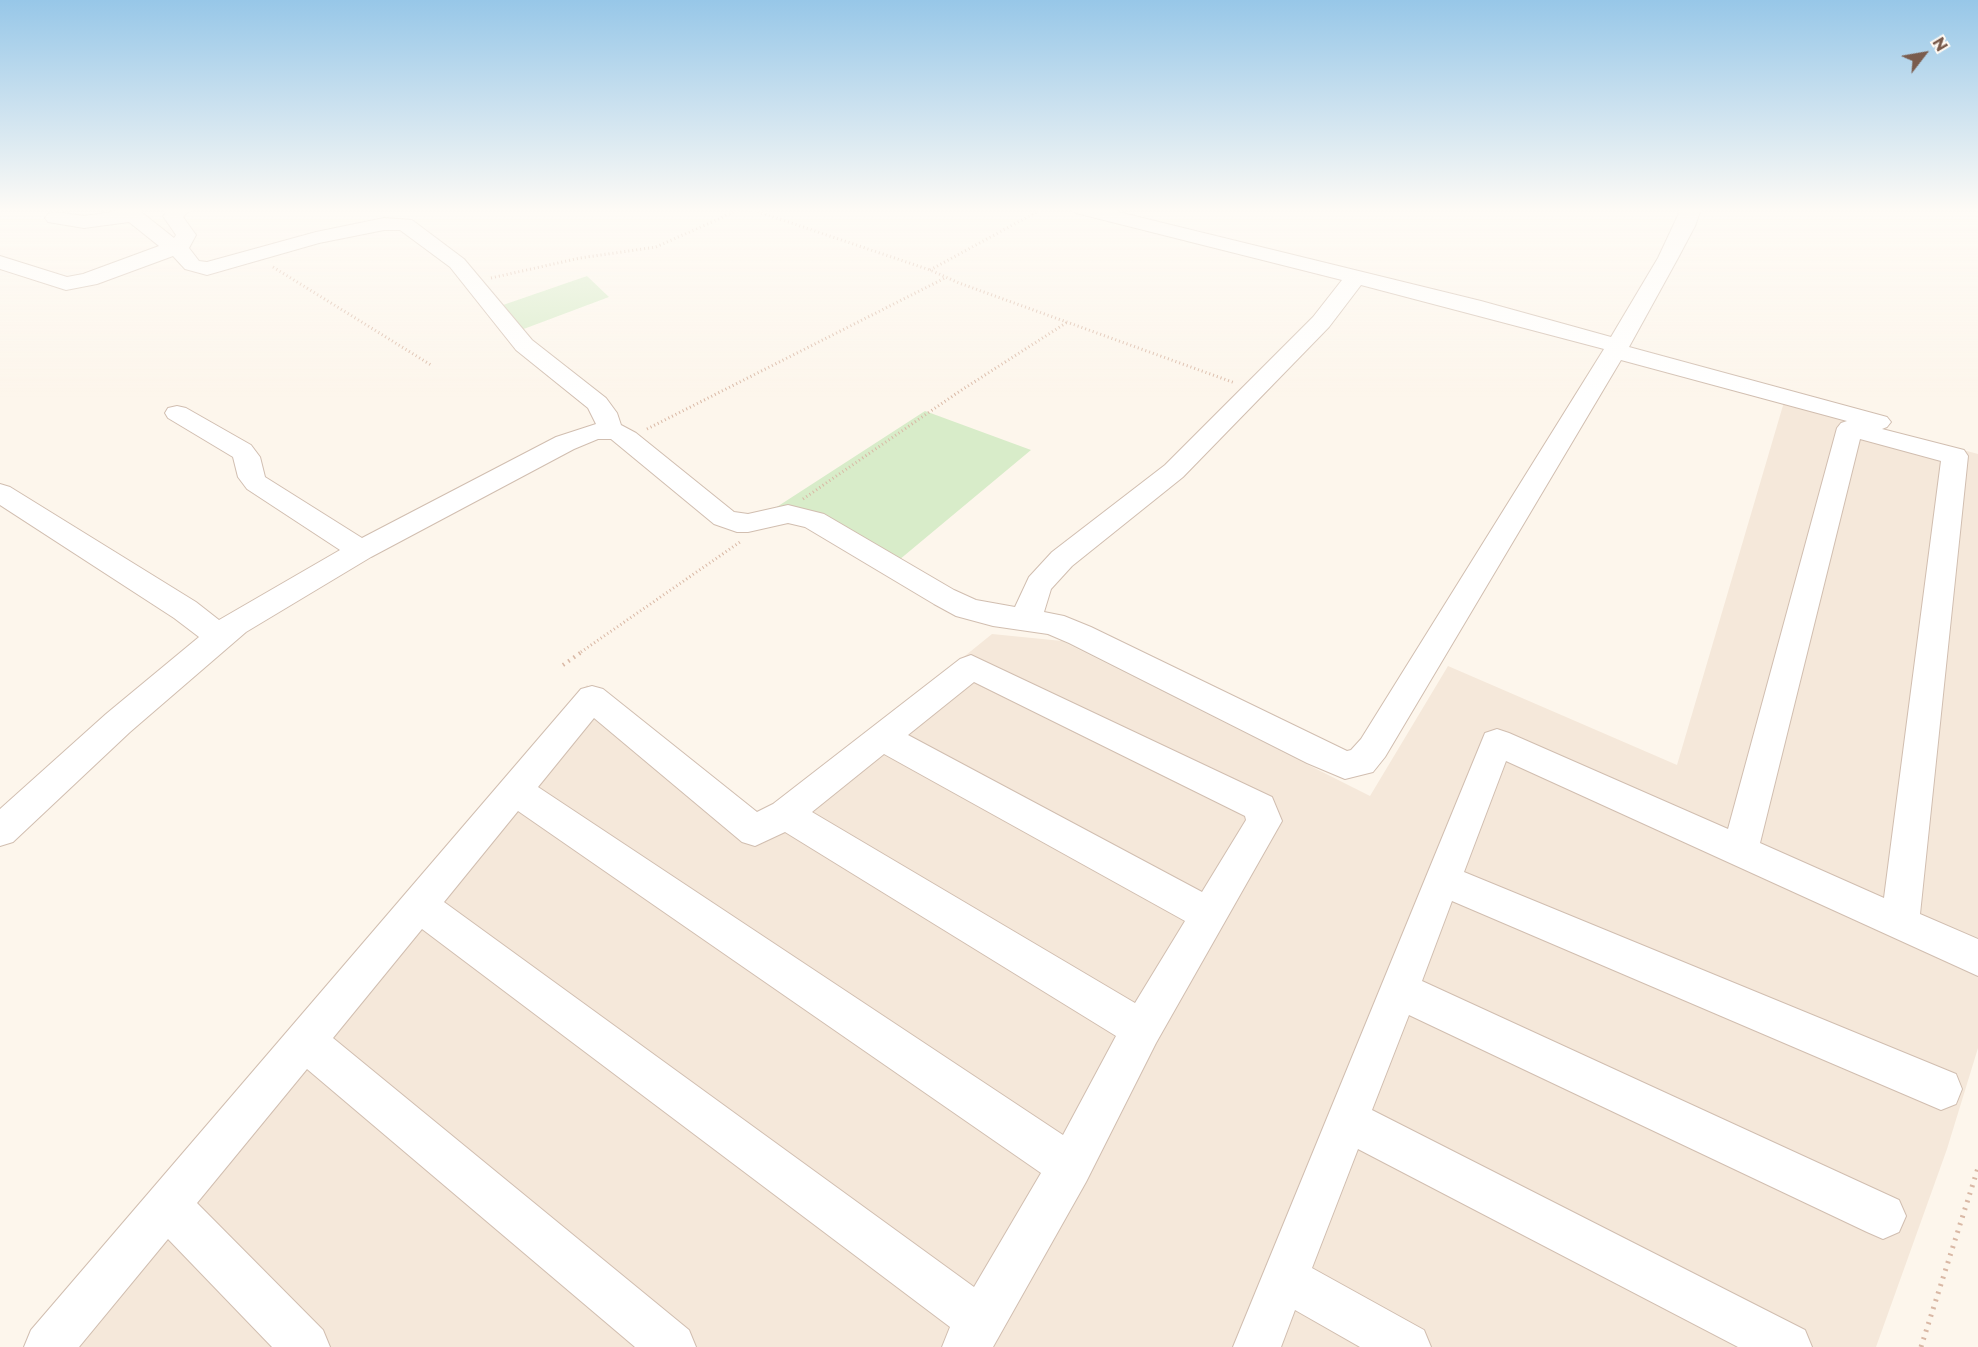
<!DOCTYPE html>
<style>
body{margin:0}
#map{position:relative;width:1978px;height:1347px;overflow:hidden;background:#fdf6ec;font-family:Montserrat,sans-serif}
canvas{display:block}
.north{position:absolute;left:1894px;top:24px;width:60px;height:60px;-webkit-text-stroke:4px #fffaf3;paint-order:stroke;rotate:59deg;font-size:16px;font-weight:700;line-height:24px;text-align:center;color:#7a5c4d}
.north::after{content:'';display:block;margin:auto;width:21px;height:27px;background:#7a5c4d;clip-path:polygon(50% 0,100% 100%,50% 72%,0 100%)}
</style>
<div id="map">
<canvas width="1978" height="1347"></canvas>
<div class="north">N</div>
</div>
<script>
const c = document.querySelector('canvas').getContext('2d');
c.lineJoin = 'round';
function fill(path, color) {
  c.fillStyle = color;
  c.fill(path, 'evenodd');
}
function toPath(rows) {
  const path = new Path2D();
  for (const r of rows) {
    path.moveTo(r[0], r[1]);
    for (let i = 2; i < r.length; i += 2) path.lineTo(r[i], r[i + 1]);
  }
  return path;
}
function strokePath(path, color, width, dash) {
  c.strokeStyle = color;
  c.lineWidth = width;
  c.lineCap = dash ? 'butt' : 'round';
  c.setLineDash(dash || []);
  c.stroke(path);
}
const residential = toPath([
 [1784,402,1978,454,1978,1048,1947,1149,1876,1347,25,1347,587,685,755,822,771,813,992,634,1062,641,1370,796,1448,666,1677,765]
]);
const green = toPath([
 [587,276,609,297,521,330,503,305],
 [925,411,1031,450,899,560,769,512]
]);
const pathFar2 = toPath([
 [750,209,930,270,959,283,1235,383],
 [273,267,431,365],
 [930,270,1042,209],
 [491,278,580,258,656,247,741,209],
 [647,429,945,278],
 [803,499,957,393,1069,321],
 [581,652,740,542]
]);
const pathFar1 = toPath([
 [563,665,583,651]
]);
const path = toPath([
 [1921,1347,1978,1168]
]);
const minor = toPath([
 [133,209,140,211,174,238,176,235,163,216,169,209,190,209,183,217,196,235,189,248,199,261,207,262,316,232,384,218,412,220,464,259,532,340,606,398,617,413,621,425,636,433,734,512,748,514,788,505,824,514,954,590,976,600,1015,607,1029,577,1052,552,1165,465,1313,317,1342,280,1076,213,1073,209,1106,209,1481,301,1611,337,1658,258,1681,209,1701,209,1695,226,1678,258,1629,347,1887,417,1891,422,1887,427,1882,429,1964,450,1968,456,1920,914,1978,939,1978,976,1506,761,1464,872,1956,1074,1962,1089,1956,1104,1941,1110,1452,901,1422,981,1899,1200,1906,1216,1899,1232,1883,1239,1867,1232,1409,1015,1372,1110,1805,1330,1812,1347,1738,1347,1358,1149,1312,1268,1424,1330,1431,1347,1360,1347,1295,1310,1281,1347,1233,1347,1485,733,1497,729,1509,733,1728,829,1837,428,1841,423,1847,421,1621,360,1385,757,1373,772,1345,779,1307,763,1069,643,1048,634,993,626,956,616,934,604,805,527,788,523,748,532,737,532,714,524,611,439,598,439,574,449,371,557,246,632,130,732,13,842,0,846,0,809,106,714,199,637,174,618,0,505,0,484,10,487,196,602,219,620,340,550,247,489,238,477,233,457,168,418,165,413,168,408,177,406,186,408,251,445,260,457,265,477,362,538,556,437,596,424,588,408,516,350,450,267,400,230,384,230,319,243,207,275,185,269,173,256,97,284,66,290,0,269,0,256,67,277,83,274,159,246,129,222,84,228,48,222,45,218,48,214,55,212,84,216,133,209],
 [1361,285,1604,349,1361,739,1351,750,1347,751,1091,627,1064,616,1044,612,1051,589,1072,566,1183,477,1329,327,1361,285],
 [1860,439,1941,461,1884,898,1760,843,1860,439],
 [971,655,1272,797,1282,821,1156,1043,1086,1182,993,1347,942,1347,950,1327,422,929,333,1038,689,1330,696,1347,635,1347,307,1069,197,1203,323,1330,330,1347,272,1347,168,1239,79,1347,24,1347,31,1330,581,689,592,686,603,689,757,812,773,804,960,659,971,655],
 [974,682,1245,816,1246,820,1202,892,908,735,974,682],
 [594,718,742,842,755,846,785,832,1116,1036,1063,1135,538,787,594,718],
 [884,754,1185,921,1135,1003,812,812,884,754],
 [518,811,1041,1173,974,1287,444,902,518,811]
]);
fill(residential, '#f5e8da');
fill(green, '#d8ecc9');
strokePath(minor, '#d1beb0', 2);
strokePath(pathFar2, '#d9b8a5', 3, [1, 3]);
strokePath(pathFar1, '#d9b8a5', 4, [1.5, 5]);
strokePath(path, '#d9b8a5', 5, [2, 6]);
fill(minor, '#fff');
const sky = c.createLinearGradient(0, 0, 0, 397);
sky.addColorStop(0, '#97c7e8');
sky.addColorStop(0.53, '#fefbf6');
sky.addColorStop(1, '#fefbf600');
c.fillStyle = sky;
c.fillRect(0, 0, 1978, 397);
</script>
